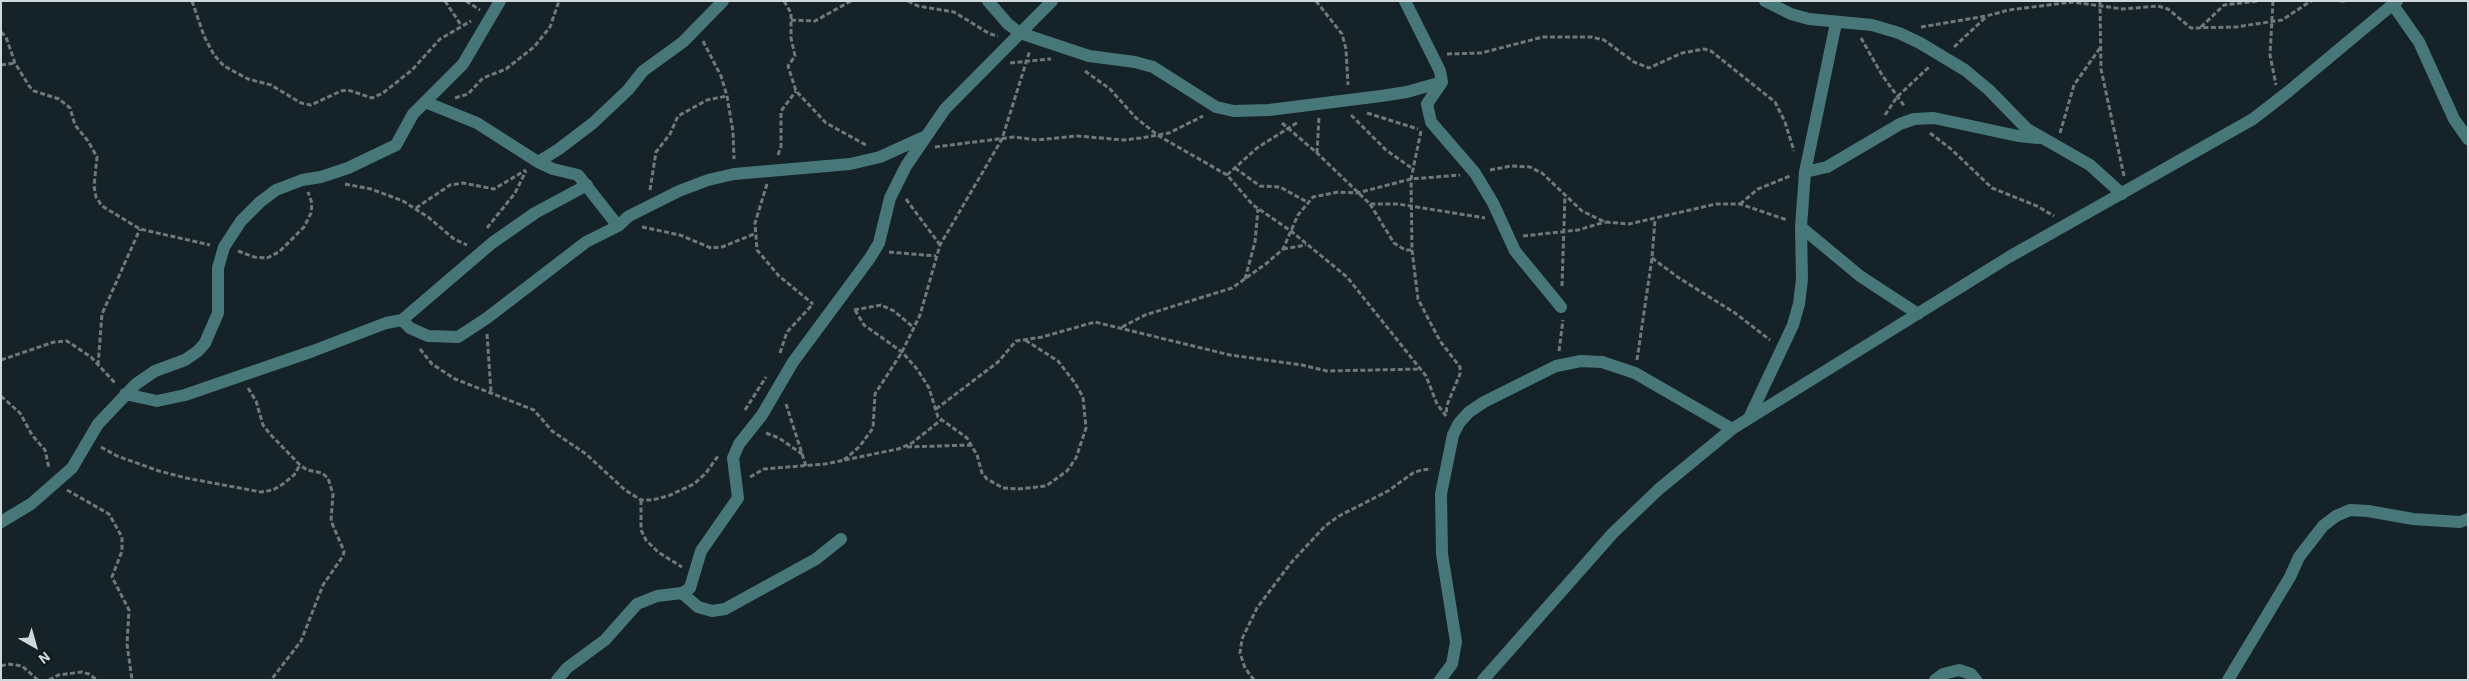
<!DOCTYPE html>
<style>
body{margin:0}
#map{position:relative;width:2469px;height:681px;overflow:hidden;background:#152328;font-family:"IBM Plex Sans",sans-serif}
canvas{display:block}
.frame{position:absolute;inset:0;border:2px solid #cfd8db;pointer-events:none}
.north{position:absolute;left:10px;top:621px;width:50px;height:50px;-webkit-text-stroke:4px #0c1a1e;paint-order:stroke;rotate:142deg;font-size:14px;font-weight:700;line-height:20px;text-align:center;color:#cfd8db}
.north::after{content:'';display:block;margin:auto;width:18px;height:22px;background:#cfd8db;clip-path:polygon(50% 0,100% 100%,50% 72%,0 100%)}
</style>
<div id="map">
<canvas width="2469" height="681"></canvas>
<div class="frame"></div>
<div class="north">N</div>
</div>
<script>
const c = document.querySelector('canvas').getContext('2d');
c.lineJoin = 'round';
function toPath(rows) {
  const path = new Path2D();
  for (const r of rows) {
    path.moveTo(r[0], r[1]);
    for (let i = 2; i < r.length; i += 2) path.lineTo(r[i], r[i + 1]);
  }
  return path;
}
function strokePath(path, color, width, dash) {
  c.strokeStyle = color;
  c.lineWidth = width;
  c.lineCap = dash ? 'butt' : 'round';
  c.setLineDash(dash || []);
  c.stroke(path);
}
const path = toPath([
 [192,1,204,36,214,55,224,66,248,79,271,85,301,103,311,105,341,91,348,90,372,98,383,93,412,70,440,39,471,21],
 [445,1,461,25],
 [466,1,480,10],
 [784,1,791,13,791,38,795,56,788,66,796,91,826,123,866,145],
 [908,1,918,6,954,12,990,34,998,36],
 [1316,1,1342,34,1346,49,1348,85],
 [2100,1,2101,69,2124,176],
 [2273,1,2270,55,2276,85],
 [2340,1,2347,1],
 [791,20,815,21,851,1],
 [1921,27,1986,16,2009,10,2072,2,2123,9,2158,6,2168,9,2191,28,2236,27,2282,20,2311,1],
 [2201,27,2224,5,2258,1],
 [1,32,6,37,15,63,29,86,34,91,59,99,70,108,75,125,88,141,97,157,94,186,96,197,102,206,140,229,210,245],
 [1861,38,1882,75,1905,107],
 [703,41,721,76,727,96,733,132,734,159],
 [1954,47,1986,17],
 [1447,54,1481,53,1543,37,1591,37,1604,40,1634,62,1649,68,1682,53,1704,49,1711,51,1775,102,1785,122,1794,151],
 [1010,63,1051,59],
 [1,65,15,63],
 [1085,71,1110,89,1136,118,1159,136,1227,175,1253,205,1291,231,1347,277,1426,376,1437,404,1446,416],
 [455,98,468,94,483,78,506,69,534,47,550,27,559,1],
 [1367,113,1418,129],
 [1351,115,1386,150,1413,169],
 [1885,115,1897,97,1930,66],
 [1282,123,1317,153,1370,204,1398,204,1485,218],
 [1421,131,1411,179,1412,250,1418,299,1440,341,1460,367,1460,374,1447,405,1446,415],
 [1930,133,1951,149,1992,188,2037,206,2054,216],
 [2060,133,2074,85,2100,48],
 [935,147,1014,137,1037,140,1077,136,1124,140,1141,138,1169,133,1203,116],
 [1317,153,1319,117],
 [778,155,781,147,781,111,796,91],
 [1235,168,1260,186,1280,187,1307,202],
 [1490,170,1511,166,1530,167,1542,173,1582,211,1605,222,1629,224,1716,204,1740,204,1787,220],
 [1227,175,1257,148,1298,122],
 [345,184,371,189,403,201,428,217,454,239,467,245],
 [767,184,755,223,757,250,779,276,813,304],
 [650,190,656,152,670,134,678,116,707,100,727,96],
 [906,199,940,245],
 [1370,204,1394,243,1405,250,1412,250],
 [1740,204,1758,189,1790,176],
 [416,208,450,185,463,183,494,189,526,170],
 [642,227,680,235,711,248,722,247,754,234],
 [487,228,515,193,526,171],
 [1523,236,1578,230,1605,222],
 [1283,249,1306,245],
 [238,251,254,257,267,258,279,252,304,227,311,213,312,203,308,192],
 [889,252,936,256],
 [1652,258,1679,278,1735,313,1770,340],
 [1245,279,1255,242,1258,209],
 [1562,286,1565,195],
 [854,310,881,305,894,311,913,327],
 [855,310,864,325,902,352,917,369,929,388,938,417,967,438,977,455,982,473,987,479,1003,488,1018,489,1046,486,1067,471,1076,458,1086,428,1083,397,1075,383,1058,361,1025,340],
 [1122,327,1145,315,1232,288,1267,263,1283,249,1298,215,1313,197,1338,192,1357,193,1411,179,1460,175],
 [487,334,491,392],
 [420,349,432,364,455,379,534,410,552,431,586,454,625,490,641,500,652,500,668,496,694,484,706,473,718,456],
 [1559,351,1563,320],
 [780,353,787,332,813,304],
 [1,360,54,342,67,341,91,357,116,384],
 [1637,360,1652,258,1655,220],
 [98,365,102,314,140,229],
 [248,388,256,401,263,425,270,434,300,465,307,470,322,473,328,478,333,494,331,521,344,551,343,556,323,585,301,641,271,680],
 [1,396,20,413,32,435,45,450,49,468],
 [786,404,806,466],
 [936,409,998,362,1016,341,1042,337,1095,322,1230,355,1302,365,1327,371,1421,369],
 [745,410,766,377],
 [766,433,779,438,802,454],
 [101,447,117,456,159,471,186,478,261,492,273,490,283,484,294,475,300,465],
 [907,447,971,445],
 [844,460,860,446,873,428,875,394,902,352,920,315,940,245,1002,139,1030,50],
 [750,477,764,469,825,464,898,449,912,443,941,420],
 [67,490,109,514,122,537,122,551,112,577,129,610,127,644,132,680],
 [641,500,641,530,646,540,658,552,682,567],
 [1,666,8,664,22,666,38,680],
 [49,680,58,675,82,672,89,674,97,680],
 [1254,680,1245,668,1240,653,1242,639,1257,608,1290,564,1325,526,1339,516,1388,491,1413,473,1421,470,1431,469]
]);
const minor = toPath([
 [988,1,1008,24,1020,33,1089,56,1135,62,1153,67,1216,107,1234,111,1269,110,1381,96,1407,92,1442,82],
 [1405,1,1440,71,1442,82,1427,104,1431,122,1475,173,1493,203,1515,251,1561,307],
 [1765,1,1791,14,1809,19,1872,25,1899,33,1920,43,1965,70,1989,90,2027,129,2090,165,2122,194],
 [2393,5,2419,42,2454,119,2468,139],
 [425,102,477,123,538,162,553,169,578,175,618,226],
 [538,162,559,149,593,123,628,90,643,71,683,42,723,1],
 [1805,172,1827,167,1900,124,1914,119,1934,118,2018,136,2038,138],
 [1801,227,1860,276,1918,314],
 [402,320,492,243,535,213,587,185],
 [125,394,157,401,185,395,313,351,386,323,402,320,410,328,428,336,458,337,487,318,586,242,618,226,629,216,679,191,708,180,734,174,850,164,880,157,924,137],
 [1750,416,1793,325,1799,304,1802,279,1801,227,1805,172,1836,23],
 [1,522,31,504,72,468,98,424,136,384,155,371,185,360,198,351,205,343,218,313,218,268,224,247,241,221,260,202,276,190,302,180,321,177,348,168,396,145,413,114,463,64,500,1],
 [682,593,698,607,712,611,725,609,816,559,841,539],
 [557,680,567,668,605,640,637,604,657,596,682,593,690,588,701,551,738,498,733,458,739,444,762,415,793,362,870,258,879,243,890,198,906,166,945,109,1052,1],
 [1440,680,1452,664,1456,642,1442,554,1441,494,1453,435,1459,423,1469,412,1484,402,1556,366,1581,361,1602,362,1635,373,1732,429],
 [1483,680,1613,533,1659,489,1732,429,2009,257,2253,119,2289,91,2397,1],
 [1935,680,1943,674,1959,670,1971,674,1976,680],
 [2228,680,2290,577,2299,557,2323,526,2336,516,2350,510,2368,511,2413,519,2460,522,2468,519]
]);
strokePath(path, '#6d797d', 3, [5, 2.5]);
strokePath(minor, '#48777a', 12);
</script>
